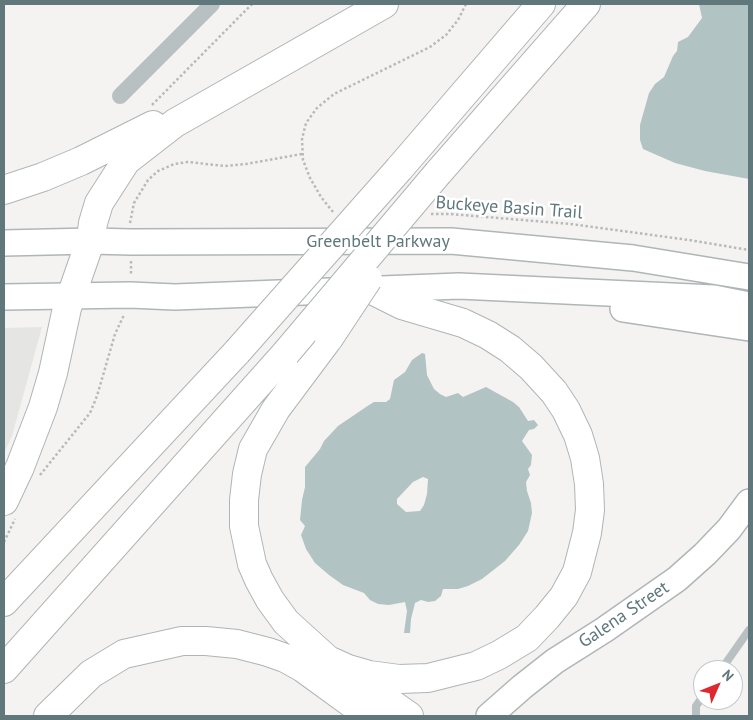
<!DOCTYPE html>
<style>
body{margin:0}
#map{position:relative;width:753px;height:720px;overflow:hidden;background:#f5f3f1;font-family:"PT Sans",sans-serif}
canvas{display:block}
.frame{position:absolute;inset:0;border:5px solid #60777b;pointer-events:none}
.north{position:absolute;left:693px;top:660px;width:50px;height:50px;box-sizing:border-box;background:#fff;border:1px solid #bfc9ca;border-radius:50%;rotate:46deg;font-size:14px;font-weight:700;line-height:20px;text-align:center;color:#60777b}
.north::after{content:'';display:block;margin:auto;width:18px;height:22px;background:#de272e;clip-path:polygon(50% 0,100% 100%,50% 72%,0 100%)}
</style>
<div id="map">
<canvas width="753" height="720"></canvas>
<div class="frame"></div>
<div class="north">N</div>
</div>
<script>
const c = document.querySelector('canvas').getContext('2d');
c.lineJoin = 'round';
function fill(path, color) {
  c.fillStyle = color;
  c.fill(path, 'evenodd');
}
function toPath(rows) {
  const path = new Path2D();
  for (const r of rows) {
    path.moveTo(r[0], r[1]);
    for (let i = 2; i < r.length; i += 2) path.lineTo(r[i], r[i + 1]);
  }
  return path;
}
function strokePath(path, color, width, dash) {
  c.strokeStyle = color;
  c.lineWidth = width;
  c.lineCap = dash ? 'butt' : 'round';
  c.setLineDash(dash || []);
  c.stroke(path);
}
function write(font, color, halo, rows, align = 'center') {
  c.font = font + ' "PT Sans",sans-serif';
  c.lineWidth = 5;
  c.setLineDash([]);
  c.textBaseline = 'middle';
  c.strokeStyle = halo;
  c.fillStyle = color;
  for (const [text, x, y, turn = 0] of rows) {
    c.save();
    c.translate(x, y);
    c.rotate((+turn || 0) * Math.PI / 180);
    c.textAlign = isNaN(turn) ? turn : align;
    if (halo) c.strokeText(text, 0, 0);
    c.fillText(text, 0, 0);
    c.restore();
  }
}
const built = toPath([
 [42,327,12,436,4,453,4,328]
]);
const water = toPath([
 [699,4,749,4,749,179,705,171,675,163,643,149,640,140,640,125,649,93,655,84,664,77,673,56,677,51,678,42,688,37,702,18],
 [422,353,425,354,427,375,434,389,440,394,446,397,458,393,463,397,486,387,513,402,519,407,528,421,534,420,538,425,534,429,529,430,522,441,532,455,531,465,528,469,530,475,526,482,527,491,531,503,532,513,528,531,519,545,505,561,482,579,468,586,458,589,443,589,441,596,435,601,428,602,421,600,415,603,411,619,410,633,404,633,407,611,405,602,389,605,378,604,370,600,364,593,343,585,329,575,315,563,306,549,301,535,305,526,300,520,302,500,305,487,305,467,320,449,324,441,338,426,369,405,374,402,386,402,390,399,394,380,405,372,412,360],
 [423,477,428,479,427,494,424,505,420,511,406,512,397,504,397,499,413,482]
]);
const path = toPath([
 [152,105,252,4],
 [333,212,321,197,310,178,303,160,302,139,306,123,317,108,334,94,430,47,446,35,458,20,466,4],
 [431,214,450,214,571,224,689,240,749,250],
 [130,223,134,203,148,180,158,171,174,164,188,162,225,166,246,164,302,154],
 [131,261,131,276],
 [40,475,90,413,97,396,115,334,124,315],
 [4,542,15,519]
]);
const lane = toPath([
 [721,670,749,630],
 [696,716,696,706,703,696]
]);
const street = toPath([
 [120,96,212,4]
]);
const primary = toPath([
 [4,243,91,241,131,242,451,241,633,258,749,277],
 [4,297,130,295,175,297,459,286,714,298,749,305],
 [623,309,749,328],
 [489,716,522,687,555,661,604,630,677,579,705,554,729,529,749,502]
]);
const highway = toPath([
 [399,169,541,4],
 [438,173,586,4],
 [4,190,43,177,81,161,153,125],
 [329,338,276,409,253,449,247,474,244,500,244,526,252,564,259,580,270,600,286,622,328,660,348,669,369,675,399,679,428,678,476,666,499,655,527,638,547,617,564,596,577,572,587,533,590,510,589,484,585,458,578,435,566,410,554,392,531,367,510,349,488,335,463,323,402,305,368,288],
 [4,501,20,467,43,407,53,373,67,308,91,239,93,223,99,203,126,161,175,123,384,4],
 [4,602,237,352],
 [4,669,286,353],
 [349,674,409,716],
 [48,716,91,674,124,654,182,641,206,641,237,644,268,652,285,658,303,668,369,716]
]);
const highwayBridge = toPath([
 [329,338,368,279],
 [237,352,399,169],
 [286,353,438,173]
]);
const streetNames = [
 ["Buckeye Basin Trail",509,208,4],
 ["Greenbelt Parkway",378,242],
 ["Galena Street",624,615,-34]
];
fill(built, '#e5e5e4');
fill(water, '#b1c3c3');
strokePath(primary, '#afb6b8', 28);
strokePath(highway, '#afb5b6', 30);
strokePath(path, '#b6babb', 2.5, [2.5, 2.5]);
strokePath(lane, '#b9c0c1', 8);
strokePath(street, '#b9c0c1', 16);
strokePath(primary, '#fff', 25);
strokePath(highway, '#fff', 28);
strokePath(highwayBridge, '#afb5b6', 30, []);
strokePath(highwayBridge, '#fff', 28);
write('18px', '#60777b', '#fff', streetNames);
</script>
